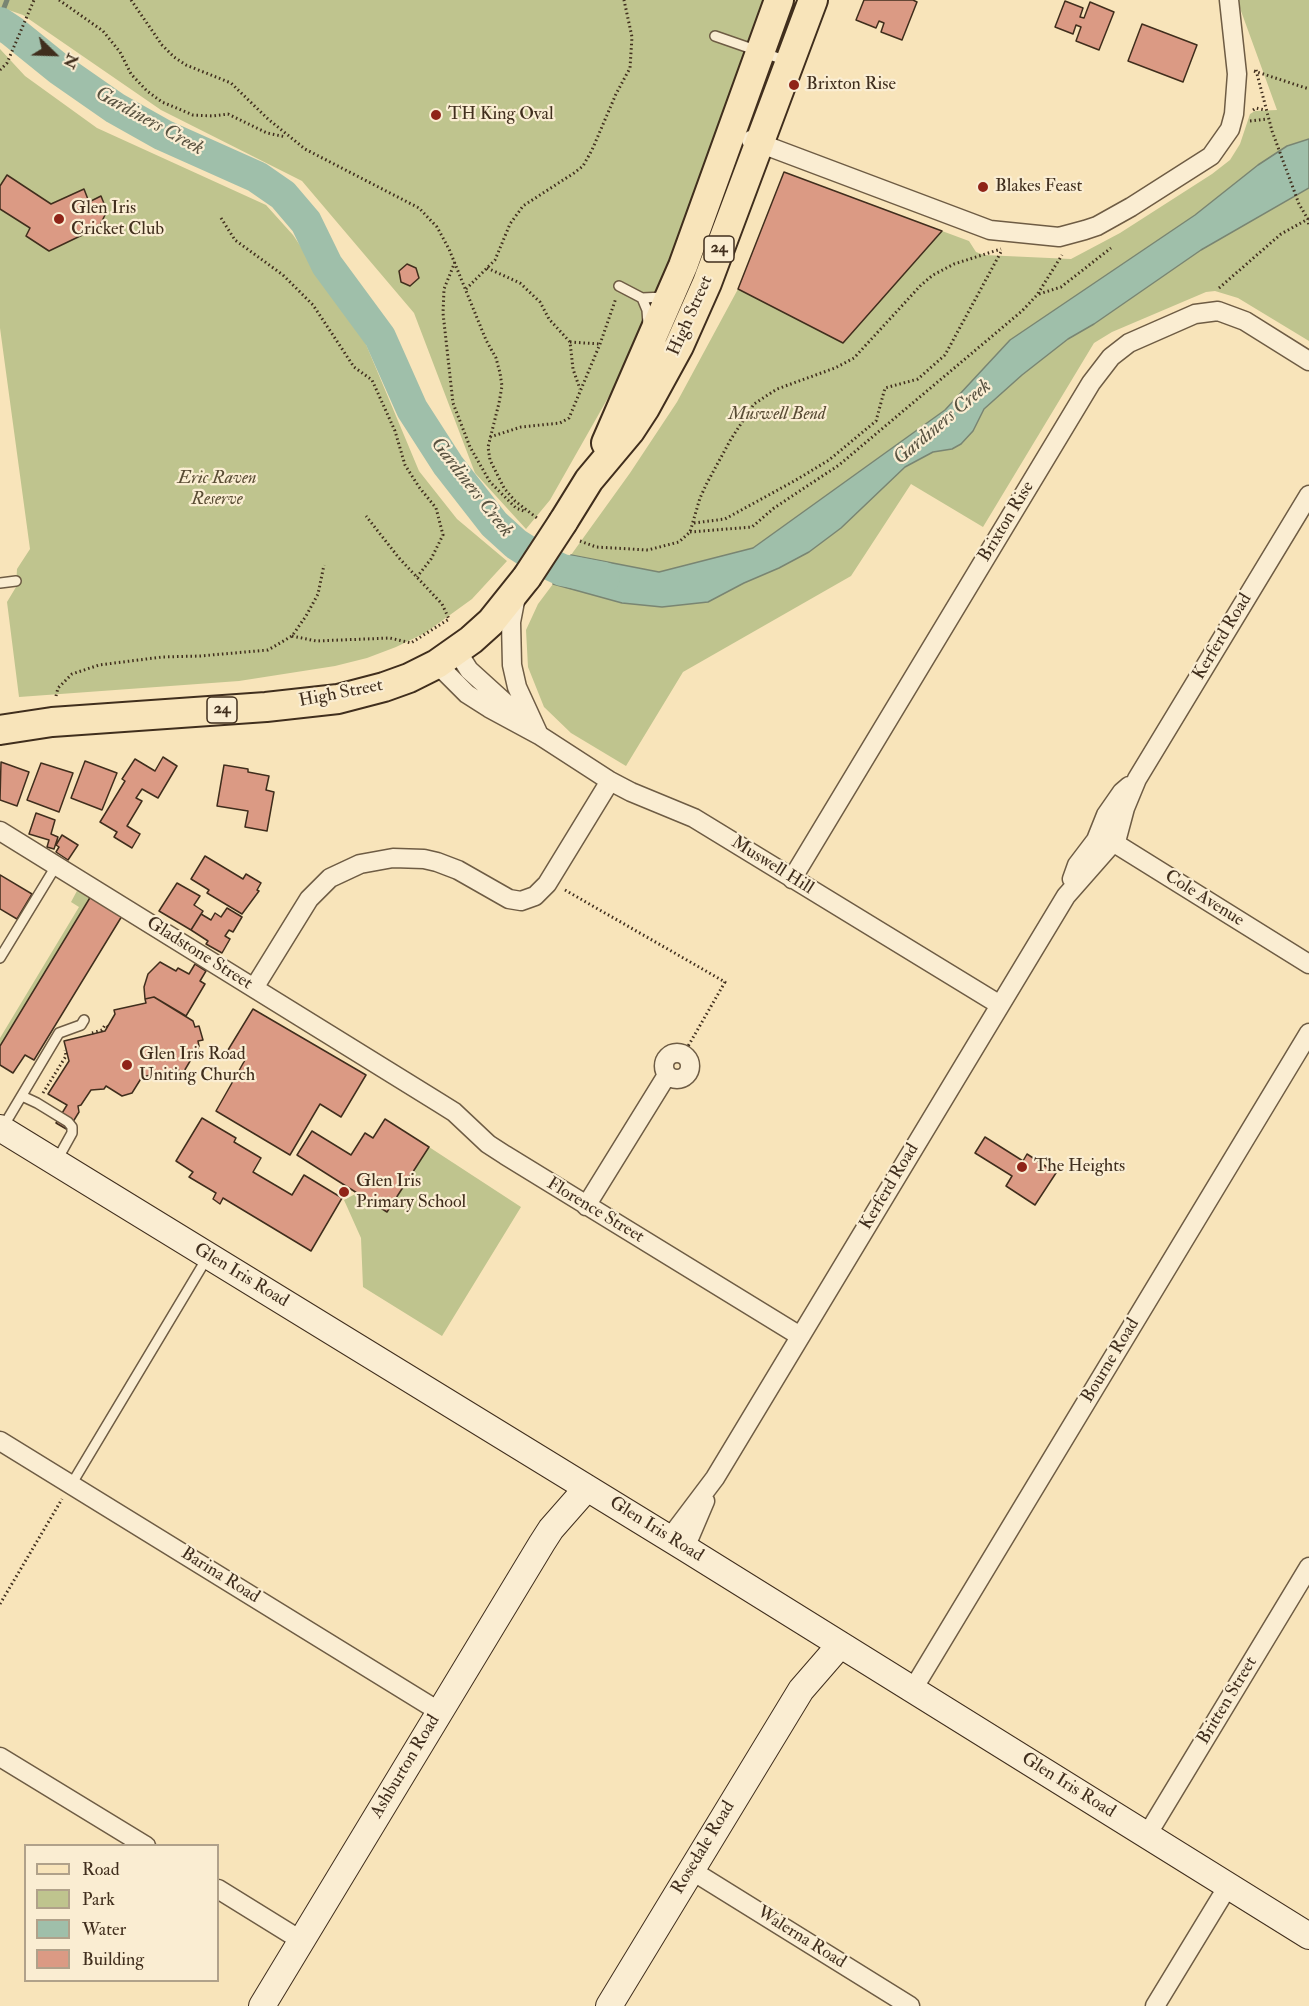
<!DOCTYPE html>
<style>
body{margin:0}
#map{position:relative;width:1309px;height:2006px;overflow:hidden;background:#f8e4ba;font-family:"IM FELL Double Pica",serif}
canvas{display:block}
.legend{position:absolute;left:24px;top:1844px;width:195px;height:138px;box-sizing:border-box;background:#faedd2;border:2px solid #b0a18a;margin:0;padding:8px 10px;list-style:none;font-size:18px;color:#402e1d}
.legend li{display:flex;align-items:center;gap:12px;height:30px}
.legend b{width:30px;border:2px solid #b0a18a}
.north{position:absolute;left:24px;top:24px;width:60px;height:60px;-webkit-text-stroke:4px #faedd2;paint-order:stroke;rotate:113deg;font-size:16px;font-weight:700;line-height:24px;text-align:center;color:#402e1d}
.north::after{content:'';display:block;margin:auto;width:21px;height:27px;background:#402e1d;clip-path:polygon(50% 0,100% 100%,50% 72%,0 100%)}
</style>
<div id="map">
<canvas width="1309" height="2006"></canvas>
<ul class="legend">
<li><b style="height:8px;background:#f8e4ba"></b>Road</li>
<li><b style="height:16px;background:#bfc48e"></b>Park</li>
<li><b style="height:16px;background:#9fbfaa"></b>Water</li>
<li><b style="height:16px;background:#db9a84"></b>Building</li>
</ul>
<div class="north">N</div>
</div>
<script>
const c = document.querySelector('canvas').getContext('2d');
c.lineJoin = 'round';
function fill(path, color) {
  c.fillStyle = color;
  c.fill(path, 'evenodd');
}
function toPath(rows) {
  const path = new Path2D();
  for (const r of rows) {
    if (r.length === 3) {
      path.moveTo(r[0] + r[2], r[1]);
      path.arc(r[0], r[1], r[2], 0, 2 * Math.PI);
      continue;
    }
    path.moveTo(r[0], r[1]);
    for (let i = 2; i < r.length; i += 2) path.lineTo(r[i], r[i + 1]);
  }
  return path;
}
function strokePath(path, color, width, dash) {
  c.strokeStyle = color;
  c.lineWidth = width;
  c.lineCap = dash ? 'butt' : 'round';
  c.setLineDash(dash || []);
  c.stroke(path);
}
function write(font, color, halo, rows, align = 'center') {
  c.font = font + ' "IM FELL Double Pica",serif';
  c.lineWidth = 4.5;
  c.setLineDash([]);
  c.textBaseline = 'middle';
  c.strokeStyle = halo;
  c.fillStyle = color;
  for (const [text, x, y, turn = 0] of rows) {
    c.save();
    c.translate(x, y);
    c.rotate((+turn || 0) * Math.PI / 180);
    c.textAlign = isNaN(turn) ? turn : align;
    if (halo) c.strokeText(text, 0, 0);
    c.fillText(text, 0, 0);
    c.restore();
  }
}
const green = toPath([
 [0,0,768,0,642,338,550,500,526,529,475,473,414,313,302,181,161,110,23,15,0,7],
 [1237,0,1309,0,1309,139,1287,146,1258,165,1195,215,1010,340,945,410,753,548,659,572,571,555,630,473,677,402,738,289,843,343,942,231,969,241,976,252,984,255,1071,259,1120,233,1212,174,1230,160,1240,144,1250,114,1255,111,1277,110],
 [0,49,25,76,97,128,266,205,293,235,365,342,419,471,457,519,507,561,472,599,425,633,396,647,367,658,335,666,239,681,19,697,7,602,16,587,17,569,30,549,0,328],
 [1309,188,1309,341,1238,298,1215,291,1206,292,1112,332,1094,343,983,527,911,484,851,576,683,672,626,766,571,733,544,707,528,667,526,630,538,604,553,584,622,603,744,583,779,568,809,552,841,528,905,467,933,452,952,449,973,431,984,409,1022,375,1068,339,1094,324,1201,250],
 [78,889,91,896,0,1046,0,1038,79,907,71,902],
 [429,1147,521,1207,442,1336,363,1287,361,1238,344,1200,357,1193,387,1212]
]);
const water = toPath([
 [1309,139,1309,188,1201,250,1094,324,1068,339,1022,375,984,409,973,431,961,444,952,449,933,452,905,467,841,528,809,552,779,568,744,583,708,602,662,607,622,603,553,584,571,555,659,572,753,548,945,410,1010,340,1195,215,1258,165,1287,146,1309,139]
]);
const stream = toPath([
 [0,18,7,0]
]);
const river = toPath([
 [0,23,12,31,59,69,115,108,163,135,257,177,283,195,306,222,327,265,380,337,412,409,448,465,494,524,516,544,541,560,562,570,604,578]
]);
const building = toPath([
 [864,0,913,0,917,2,902,40,881,32,884,23,879,21,876,28,856,20,864,0],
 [1065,1,1083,8,1080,17,1084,18,1090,2,1114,12,1099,50,1076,41,1081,27,1076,25,1073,34,1055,27,1065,1],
 [1142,24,1197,45,1183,82,1128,61,1142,24],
 [784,172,942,231,843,343,738,289,784,172],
 [7,175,51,204,84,189,89,202,101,196,107,211,99,227,49,251,26,236,30,228,0,209,0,186,7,175],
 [407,264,416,268,419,278,410,286,401,282,399,271,407,264],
 [163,757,177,766,158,798,142,789,136,798,142,801,127,826,140,834,132,848,114,837,117,832,100,822,125,781,122,779,135,759,155,771,163,757],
 [85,761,117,773,102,810,71,798,85,761],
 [1,762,29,772,17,806,0,800,1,762],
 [41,763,73,773,59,812,27,800,41,763],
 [224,765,248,769,248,772,269,776,266,790,274,792,267,831,245,827,248,811,217,806,224,765],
 [36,813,55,820,51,834,58,837,54,849,47,847,49,840,29,834,36,813],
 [62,835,78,845,68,860,56,852,59,847,56,845,62,835],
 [205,856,243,879,246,874,261,883,257,890,259,891,242,914,207,893,209,890,191,879,205,856],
 [0,875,32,894,17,919,0,909,0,875],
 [177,883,200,896,194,905,203,911,191,930,159,911,177,883],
 [91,896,122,916,34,1060,25,1055,13,1073,0,1065,0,1046,91,896],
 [227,908,242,917,233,932,229,930,225,936,230,939,222,953,206,944,208,941,191,930,201,914,211,920,215,913,221,917,227,908],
 [160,962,176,971,178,968,189,974,195,964,206,971,200,981,205,984,186,1016,154,997,145,999,144,987,148,974,160,962],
 [154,997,193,1021,195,1027,199,1026,203,1040,198,1041,199,1046,183,1073,177,1069,142,1077,132,1093,122,1096,106,1086,104,1089,91,1090,81,1105,78,1106,79,1112,68,1130,56,1123,67,1105,48,1094,69,1061,64,1041,105,1031,115,1014,114,1010,146,1003,145,999,154,997],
 [253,1009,366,1075,341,1117,320,1104,290,1155,216,1111,245,1060,228,1050,253,1009],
 [202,1118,236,1138,234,1142,261,1158,253,1172,292,1195,304,1175,342,1198,311,1251,223,1198,220,1204,213,1199,216,1193,189,1177,193,1172,176,1161,202,1118],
 [385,1119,429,1147,387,1212,297,1155,312,1131,351,1155,365,1133,373,1138,385,1119],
 [985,1137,1023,1161,1027,1154,1056,1173,1035,1205,1006,1186,1012,1176,975,1153,985,1137]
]);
const path = toPath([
 [59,0,103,31,120,52,131,74,147,91,162,102,193,115,213,116,228,114,267,133,286,137],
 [131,0,162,45,174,57,186,65,231,83,268,119,305,149,419,208,437,227,449,249,486,340,496,358,500,373,502,386,499,403,488,447,490,460,504,488,515,501,537,518],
 [0,70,7,63,34,0],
 [1256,70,1272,131,1299,204,1309,221],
 [1254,71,1309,89],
 [1253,110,1256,108,1265,110],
 [1250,121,1267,119],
 [221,218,235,240,283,275,313,305,354,367,372,380,395,431,405,465,419,487,436,508,443,535,431,559,417,577],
 [455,262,444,289,443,313,453,403,470,447,490,482,516,508,526,512],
 [487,268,520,283,540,302,549,319,570,342,573,369,580,389],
 [1219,288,1281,234,1308,219,1309,227],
 [466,289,495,260,510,224,523,206,574,173,583,166,592,150,616,94,630,68,632,37,624,0],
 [1039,294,1061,287,1111,248],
 [570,342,600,344],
 [490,437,521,427,560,423,569,418,600,344,616,298],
 [694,523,725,519,796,480,829,460,876,421,885,388,918,379,945,355,1002,250],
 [690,532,752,527,774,508,839,465,1022,311,1037,295,1062,255],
 [580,541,596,547,648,550,679,542,690,532,700,498,707,483,731,439,754,404,777,389,835,368,854,358,921,285,933,275,954,264,1001,249],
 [292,636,316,641,390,638,411,643,449,619,442,604,399,558,366,516],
 [56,696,58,688,72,674,99,665,162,657,200,656,268,650,292,636,306,616,318,594,324,565],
 [565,890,725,982,683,1055],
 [92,1033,102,1030,105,1025,108,1027],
 [43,1093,66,1056,65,1050],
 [0,1604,62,1499]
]);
const lane = toPath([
 [715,36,787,61],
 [619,286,642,298,665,297],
 [642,298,647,310,648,324],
 [0,583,16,581],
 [0,958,56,866],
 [22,1096,37,1103,68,1122,72,1127,72,1133,57,1160],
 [3,1127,59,1033,81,1025,84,1020],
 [71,1485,207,1258]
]);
const street = toPath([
 [751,140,990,230,1059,237,1085,230,1097,226,1131,207,1211,156,1230,129,1234,114,1237,74,1229,0],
 [516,596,511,622,512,665,517,687,539,735],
 [457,651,469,670,523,719],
 [437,664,467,694,489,708,539,735,610,781,631,792,694,818,1000,1005],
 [0,831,438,1102,454,1112,488,1144,505,1155,800,1336],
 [1100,834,1309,964],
 [792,879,1091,383,1111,357,1129,343,1195,314,1218,311,1245,321,1309,361],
 [1072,879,1077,865,1096,840,1106,815,1122,792,1129,786],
 [254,988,309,899,330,878,360,864,393,858,424,859,437,862,458,870,509,899,521,901,535,896,547,884,610,781],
 [677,1066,13],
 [586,1206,667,1075],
 [0,1441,440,1712],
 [669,1539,715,1478,1066,896,1117,838,1125,808,1137,779,1309,495],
 [685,1548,705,1501],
 [913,1689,1309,1033],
 [0,1757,146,1846],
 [1147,1835,1309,1567],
 [691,1870,910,2006],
 [218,1889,302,1941],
 [1155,2006,1228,1886]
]);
const secondary = toPath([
 [0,1128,685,1548,1309,1936],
 [262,2006,542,1543,551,1529,587,1488],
 [609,2006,801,1690,840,1645]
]);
const primary = toPath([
 [606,443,683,266,779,0],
 [563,522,589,480,630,431,645,408,679,346,707,283,813,0],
 [0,730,52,722,266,707,338,699,384,687,409,678,437,664,471,640,491,622,527,577]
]);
const primaryBridge = toPath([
 [527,577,563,522]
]);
const markers = [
 [794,85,6,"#8f2418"],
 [436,115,6,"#8f2418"],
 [983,187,6,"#8f2418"],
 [59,219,6,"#8f2418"],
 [127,1065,6,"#8f2418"],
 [1022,1167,6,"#8f2418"],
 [344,1192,6,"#8f2418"]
];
const shields = [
 [719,249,30],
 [222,710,30]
];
const shieldNames = [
 ["24",719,249],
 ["24",222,710]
];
const poiNames = [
 ["Brixton Rise",806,85],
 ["TH King Oval",448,115],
 ["Blakes Feast",995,187],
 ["Glen Iris",71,209],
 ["Cricket Club",71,230],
 ["Glen Iris Road",139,1055],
 ["Uniting Church",139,1076],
 ["The Heights",1034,1167],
 ["Glen Iris",356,1182],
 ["Primary School",356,1203]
];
const streetNames = [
 ["High Street",691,316,-66],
 ["Brixton Rise",1007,522,-59],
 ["Kerferd Road",1223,637,-59],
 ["High Street",341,694,-11],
 ["Muswell Hill",772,866,32],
 ["Cole Avenue",1204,899,32],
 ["Gladstone Street",199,954,32],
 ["Kerferd Road",890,1187,-59],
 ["Florence Street",595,1211,31],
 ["Glen Iris Road",241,1276,31],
 ["Bourne Road",1111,1361,-59],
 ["Glen Iris Road",656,1530,32],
 ["Barina Road",220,1576,32],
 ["Britten Street",1228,1701,-59],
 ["Ashburton Road",406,1767,-59],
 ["Glen Iris Road",1068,1786,32],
 ["Rosedale Road",704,1848,-59],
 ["Walerna Road",801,1938,32]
];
const parkNames = [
 ["Muswell Bend",777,415],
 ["Eric Raven",217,479],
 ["Reserve",217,500]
];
const waterNames = [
 ["Gardiners Creek",149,122,29],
 ["Gardiners Creek",943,423,-40],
 ["Gardiners Creek",471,488,52]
];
fill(green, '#bfc48e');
fill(water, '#9fbfaa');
strokePath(water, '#798572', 1.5);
strokePath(stream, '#798572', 5);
strokePath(river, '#9fbfaa', 32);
fill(building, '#db9a84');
strokePath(building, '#402e1d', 1.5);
strokePath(lane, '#6e5c44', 12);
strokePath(street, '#6e5c44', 21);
strokePath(secondary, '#402e1d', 28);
strokePath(primary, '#402e1d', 32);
strokePath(path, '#402e1d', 3, [1.5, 3]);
strokePath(lane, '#faedd2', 9);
strokePath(street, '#faedd2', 18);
strokePath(secondary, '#faedd2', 26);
strokePath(primary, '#f8e4ba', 28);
strokePath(primaryBridge, '#402e1d', 32, []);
strokePath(primaryBridge, '#f8e4ba', 28);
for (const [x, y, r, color] of markers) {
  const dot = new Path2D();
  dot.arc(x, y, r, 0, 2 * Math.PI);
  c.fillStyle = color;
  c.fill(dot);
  strokePath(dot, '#faedd2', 2);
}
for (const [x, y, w] of shields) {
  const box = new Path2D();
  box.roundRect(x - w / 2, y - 13, w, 26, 4.5);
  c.fillStyle = '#faedd2';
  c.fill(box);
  strokePath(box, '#402e1d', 1.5);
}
write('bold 16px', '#402e1d', null, shieldNames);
write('18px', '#402e1d', '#faedd2', poiNames, 'left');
write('18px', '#402e1d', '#faedd2', streetNames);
write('italic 18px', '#594c34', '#faedd2', parkNames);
write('italic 20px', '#585240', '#faedd2', waterNames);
</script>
